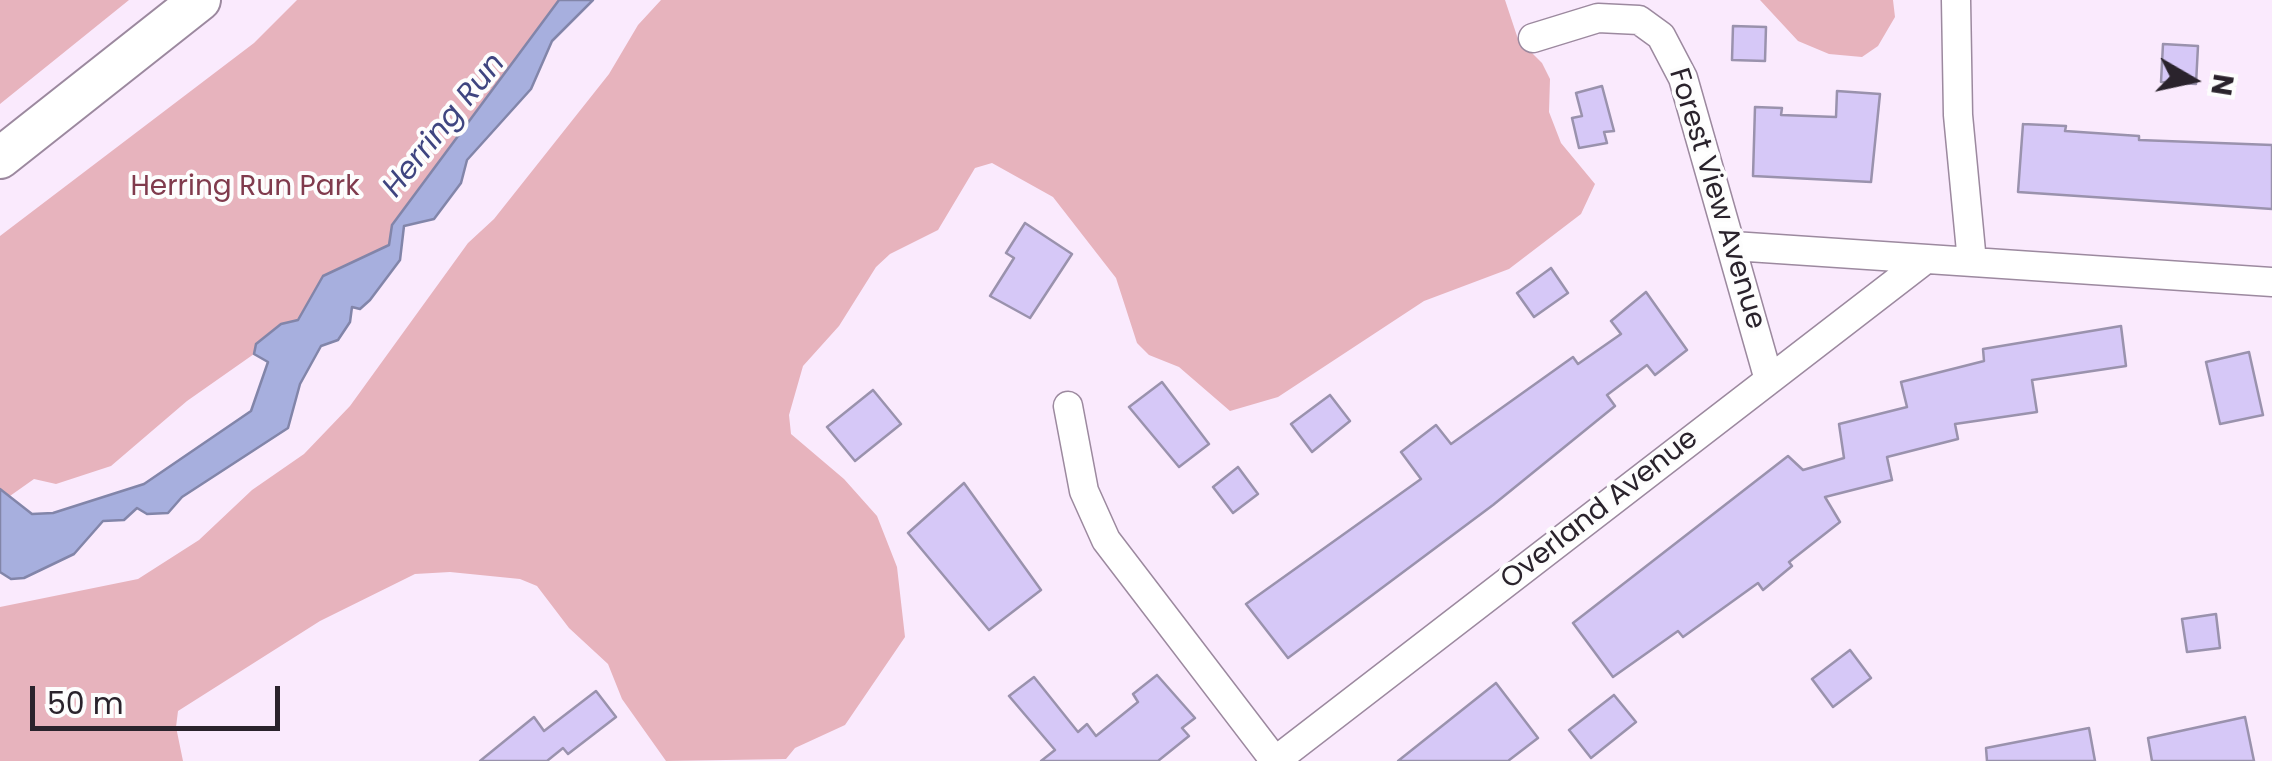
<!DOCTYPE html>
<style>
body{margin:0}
#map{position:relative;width:2272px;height:761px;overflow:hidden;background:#faeafd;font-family:Poppins,sans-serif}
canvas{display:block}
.north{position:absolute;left:2142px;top:30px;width:100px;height:100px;-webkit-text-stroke:8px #fdfdfd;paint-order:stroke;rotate:99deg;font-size:28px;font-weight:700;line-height:40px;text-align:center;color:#2a232c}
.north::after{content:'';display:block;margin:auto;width:35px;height:45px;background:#2a232c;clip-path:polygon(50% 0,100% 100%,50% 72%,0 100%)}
.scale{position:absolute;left:30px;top:686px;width:250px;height:45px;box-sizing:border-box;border:5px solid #2a232c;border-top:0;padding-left:12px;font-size:30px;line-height:35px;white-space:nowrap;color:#2a232c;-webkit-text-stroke:8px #fdfdfd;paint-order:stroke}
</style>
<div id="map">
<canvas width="2272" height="761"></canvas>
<div class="north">N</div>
<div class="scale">50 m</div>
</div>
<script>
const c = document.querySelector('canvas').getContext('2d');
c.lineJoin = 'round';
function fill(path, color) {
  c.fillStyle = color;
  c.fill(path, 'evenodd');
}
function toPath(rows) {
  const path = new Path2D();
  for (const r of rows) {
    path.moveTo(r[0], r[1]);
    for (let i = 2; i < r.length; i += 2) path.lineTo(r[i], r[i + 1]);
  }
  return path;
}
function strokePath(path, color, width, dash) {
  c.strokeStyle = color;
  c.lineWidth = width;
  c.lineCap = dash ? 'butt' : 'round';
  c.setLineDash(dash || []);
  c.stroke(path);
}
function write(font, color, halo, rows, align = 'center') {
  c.font = font + ' Poppins,sans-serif';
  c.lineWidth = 8;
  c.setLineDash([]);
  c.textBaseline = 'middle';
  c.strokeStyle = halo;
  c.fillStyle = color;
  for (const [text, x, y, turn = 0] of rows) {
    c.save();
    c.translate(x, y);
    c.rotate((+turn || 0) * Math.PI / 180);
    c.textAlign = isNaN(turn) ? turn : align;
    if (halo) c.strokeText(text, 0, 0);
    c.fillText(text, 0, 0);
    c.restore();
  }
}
const green = toPath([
 [0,0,129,0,0,104],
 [297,0,559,0,392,225,389,245,323,276,298,320,281,325,256,344,254,354,187,401,111,466,56,484,34,479,0,503,0,236,254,43],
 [661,0,1505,0,1518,39,1542,63,1550,79,1549,112,1561,143,1595,184,1581,214,1509,269,1424,301,1278,397,1230,411,1179,367,1149,355,1137,343,1116,278,1053,197,992,163,975,168,938,230,890,254,876,267,839,326,803,366,789,415,791,434,844,479,877,516,897,567,905,637,845,725,795,748,786,759,666,761,622,699,608,664,569,628,537,586,520,579,450,572,415,574,320,621,178,711,176,727,183,761,0,761,0,607,138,579,199,540,252,490,304,454,350,406,468,243,494,219,609,74,638,25],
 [1760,0,1893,0,1895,17,1878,46,1862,57,1829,54,1798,41]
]);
const water = toPath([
 [559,0,593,0,552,41,531,89,467,160,461,183,434,219,404,226,400,260,370,300,360,309,352,307,350,322,338,340,321,346,300,384,288,428,182,497,168,513,147,514,137,508,124,520,103,521,74,554,24,578,11,579,0,572,0,489,32,514,53,513,144,484,251,411,268,362,254,354,256,344,281,324,298,320,323,276,389,245,392,225,559,0]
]);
const building = toPath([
 [1733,26,1766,27,1765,61,1732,60,1733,26],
 [2163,44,2198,46,2196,84,2161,82,2163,44],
 [1602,86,1614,131,1604,132,1607,143,1579,148,1572,118,1582,116,1576,93,1602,86],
 [1837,91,1880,94,1871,182,1753,176,1755,107,1782,108,1781,115,1836,117,1837,91],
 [2023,124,2066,126,2065,131,2139,136,2139,140,2272,145,2272,209,2018,192,2023,124],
 [1025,223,1072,254,1030,318,990,296,1014,258,1006,253,1025,223],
 [1551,268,1568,293,1534,317,1517,293,1551,268],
 [1646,292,1687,350,1655,375,1647,365,1607,395,1615,406,1493,505,1288,658,1246,604,1421,479,1401,452,1436,425,1451,444,1573,357,1578,364,1621,334,1611,321,1646,292],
 [2121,326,2126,366,2032,380,2037,412,1955,424,1958,439,1887,457,1892,480,1825,497,1840,522,1789,562,1792,566,1763,590,1758,583,1683,637,1678,631,1613,677,1573,623,1788,456,1803,470,1844,458,1839,424,1907,407,1901,382,1984,361,1983,349,2121,326],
 [2249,352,2263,415,2220,424,2206,362,2249,352],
 [1162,382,1209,444,1179,467,1129,407,1162,382],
 [873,390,901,424,855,461,827,427,873,390],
 [1330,395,1350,421,1312,452,1291,424,1330,395],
 [1238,467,1258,494,1233,513,1213,487,1238,467],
 [964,483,1041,590,989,630,908,533,964,483],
 [2216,614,2220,648,2187,652,2182,619,2216,614],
 [1850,650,1871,678,1833,707,1812,679,1850,650],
 [1157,675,1195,718,1182,728,1189,736,1158,761,1041,761,1055,750,1009,696,1034,677,1078,732,1087,724,1096,736,1138,702,1133,694,1157,675],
 [1496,683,1538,738,1508,761,1398,761,1496,683],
 [596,691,616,717,568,754,563,748,547,761,480,761,534,717,544,731,596,691],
 [1614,695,1636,722,1591,758,1569,730,1614,695],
 [2245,717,2254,761,2152,761,2148,738,2245,717],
 [2089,728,2095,761,1987,761,1986,748,2089,728]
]);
const minor = toPath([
 [1956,0,1958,115,1972,262],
 [1533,38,1598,18,1639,20,1661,36,1683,78,1769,380],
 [1733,246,2272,282],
 [1068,406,1084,491,1106,540,1275,761],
 [1275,761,1926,259]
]);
const secondary = toPath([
 [0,158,200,0]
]);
const parkNames = [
 ["Herring Run Park",245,188]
];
const streetNames = [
 ["Forest View Avenue",1716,199,73],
 ["Overland Avenue",1600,510,-38]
];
const waterNames = [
 ["Herring Run",445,126,-51]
];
fill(green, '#e7b3bd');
fill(water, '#a7afde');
strokePath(water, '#8285a9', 2.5);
fill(building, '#d6c8f7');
strokePath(building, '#9a92ad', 2.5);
strokePath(minor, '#9c899f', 31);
strokePath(secondary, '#9c899f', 44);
strokePath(minor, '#fff', 28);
strokePath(secondary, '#fff', 40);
write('28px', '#803b4d', '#fdfdfd', parkNames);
write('28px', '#2a232c', '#fdfdfd', streetNames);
write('italic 30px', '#3f4580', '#fdfdfd', waterNames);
</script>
